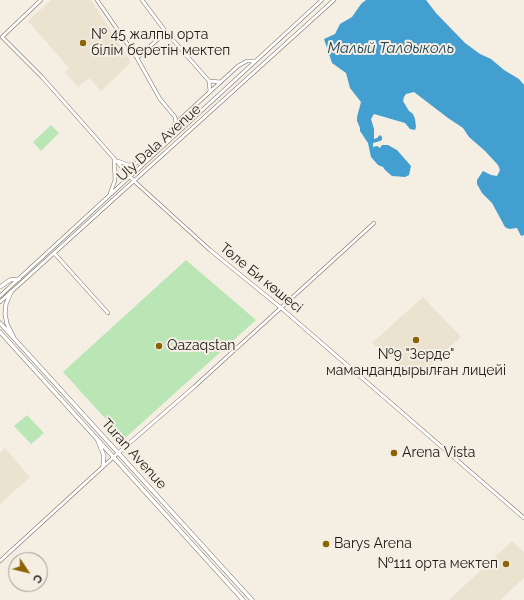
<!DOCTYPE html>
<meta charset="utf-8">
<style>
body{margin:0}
#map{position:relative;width:524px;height:600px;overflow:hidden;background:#f4eee3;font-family:Raleway,sans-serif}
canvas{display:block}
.north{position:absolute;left:8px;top:552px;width:40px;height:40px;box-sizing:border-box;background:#f4eee3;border:1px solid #9e9a91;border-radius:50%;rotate:125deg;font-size:11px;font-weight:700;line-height:16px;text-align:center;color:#1d1b17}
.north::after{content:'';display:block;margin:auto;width:14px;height:18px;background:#8c6305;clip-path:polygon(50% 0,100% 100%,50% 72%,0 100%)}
</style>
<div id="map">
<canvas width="524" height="600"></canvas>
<div class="north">С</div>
</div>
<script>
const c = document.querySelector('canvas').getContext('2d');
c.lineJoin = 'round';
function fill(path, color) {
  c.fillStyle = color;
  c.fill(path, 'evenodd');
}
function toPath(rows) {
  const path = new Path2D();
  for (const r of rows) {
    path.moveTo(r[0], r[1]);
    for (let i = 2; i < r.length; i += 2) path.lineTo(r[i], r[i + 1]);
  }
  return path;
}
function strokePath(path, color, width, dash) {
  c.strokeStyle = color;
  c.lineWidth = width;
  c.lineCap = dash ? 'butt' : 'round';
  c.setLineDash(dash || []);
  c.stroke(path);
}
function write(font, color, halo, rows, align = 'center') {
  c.font = font + ' Raleway,sans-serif';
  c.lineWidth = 4;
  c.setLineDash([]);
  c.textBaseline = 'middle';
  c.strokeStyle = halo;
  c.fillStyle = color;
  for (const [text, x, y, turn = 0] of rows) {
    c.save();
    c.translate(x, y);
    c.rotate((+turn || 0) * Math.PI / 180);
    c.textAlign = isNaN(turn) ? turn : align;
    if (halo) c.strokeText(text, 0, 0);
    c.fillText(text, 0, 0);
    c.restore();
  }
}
const built = toPath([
 [51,0,91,0,131,62,101,91,89,78,78,87,65,72,69,68,28,21],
 [423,297,461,337,415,378,372,343],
 [5,448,30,477,0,504,0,453],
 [512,541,524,552,524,578,500,600,449,600]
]);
const green = toPath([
 [51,125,59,133,41,151,33,142],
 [186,260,256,320,124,439,63,372],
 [27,415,44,433,31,444,14,426]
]);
const water = toPath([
 [366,0,426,0,436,13,465,43,480,54,491,59,504,70,519,79,524,85,524,235,521,236,517,228,509,229,505,227,492,203,482,193,477,184,477,180,483,171,491,175,497,176,500,170,498,165,485,151,469,137,463,128,448,118,414,92,406,94,404,97,403,101,409,111,413,114,415,119,416,127,415,130,410,129,405,123,374,114,371,119,374,129,374,139,377,138,380,135,382,137,382,140,380,141,373,143,373,147,377,146,380,148,382,145,388,145,397,150,411,166,409,175,405,177,392,176,385,170,383,167,378,165,371,157,368,143,360,131,360,128,357,121,357,117,361,102,350,88,346,73,332,63,324,39,335,34,340,24,352,17,361,4]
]);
const minor = toPath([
 [41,0,2,37,42,77,134,181,210,250,280,307,524,518],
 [97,0,137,58,160,99,175,117,176,123,172,128,167,141],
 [142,0,166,32],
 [137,58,166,32,209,81],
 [210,92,209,81,221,82],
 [176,123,238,66,247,61,255,61],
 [118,161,128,165,135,164,142,159,149,158],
 [110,194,115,180,114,158],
 [54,253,108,313],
 [0,296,322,0],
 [0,302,334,0],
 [0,561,118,453,194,387,374,223]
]);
const major = toPath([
 [0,287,10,280,19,279],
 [11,292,6,304,5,314,7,324,14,338],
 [0,323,252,600],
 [0,332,243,600],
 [98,441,104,456,103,466]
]);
const markers = [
 [83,43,4,"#8c6305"],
 [416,340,4,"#8c6305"],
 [159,346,4,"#8c6305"],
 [394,453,4,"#8c6305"],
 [326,544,4,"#8c6305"],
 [506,564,4,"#8c6305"]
];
const poiNames = [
 ["№ 45 жалпы орта",91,35],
 ["білім беретін мектеп",91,51],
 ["Qazaqstan",167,346],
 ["№9 \"Зерде\"",416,355,"center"],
 ["мамандандырылған лицейі",416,371,"center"],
 ["Arena Vista",402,453],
 ["Barys Arena",334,544],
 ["№111 орта мектеп",498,564,"right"]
];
const streetNames = [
 ["Uly Dala Avenue",159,143,-42],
 ["Төле Би көшесі",261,278,39],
 ["Turan Avenue",134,454,48]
];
const waterNames = [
 ["Малый Талдыколь",391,48]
];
fill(built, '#ebe2d0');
fill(green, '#bae6b6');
fill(water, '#439fd0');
strokePath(minor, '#736e64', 4);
strokePath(major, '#736e64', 4.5);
strokePath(minor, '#fff', 3);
strokePath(major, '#fff', 3.5);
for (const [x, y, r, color] of markers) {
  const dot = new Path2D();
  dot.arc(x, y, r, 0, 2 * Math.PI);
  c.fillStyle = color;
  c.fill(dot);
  strokePath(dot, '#f4eee3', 1.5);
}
write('14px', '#1d1b17', '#f4eee3', poiNames, 'left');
write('14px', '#1d1b17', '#f4eee3', streetNames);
write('italic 15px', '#173e54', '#f4eee3', waterNames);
</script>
